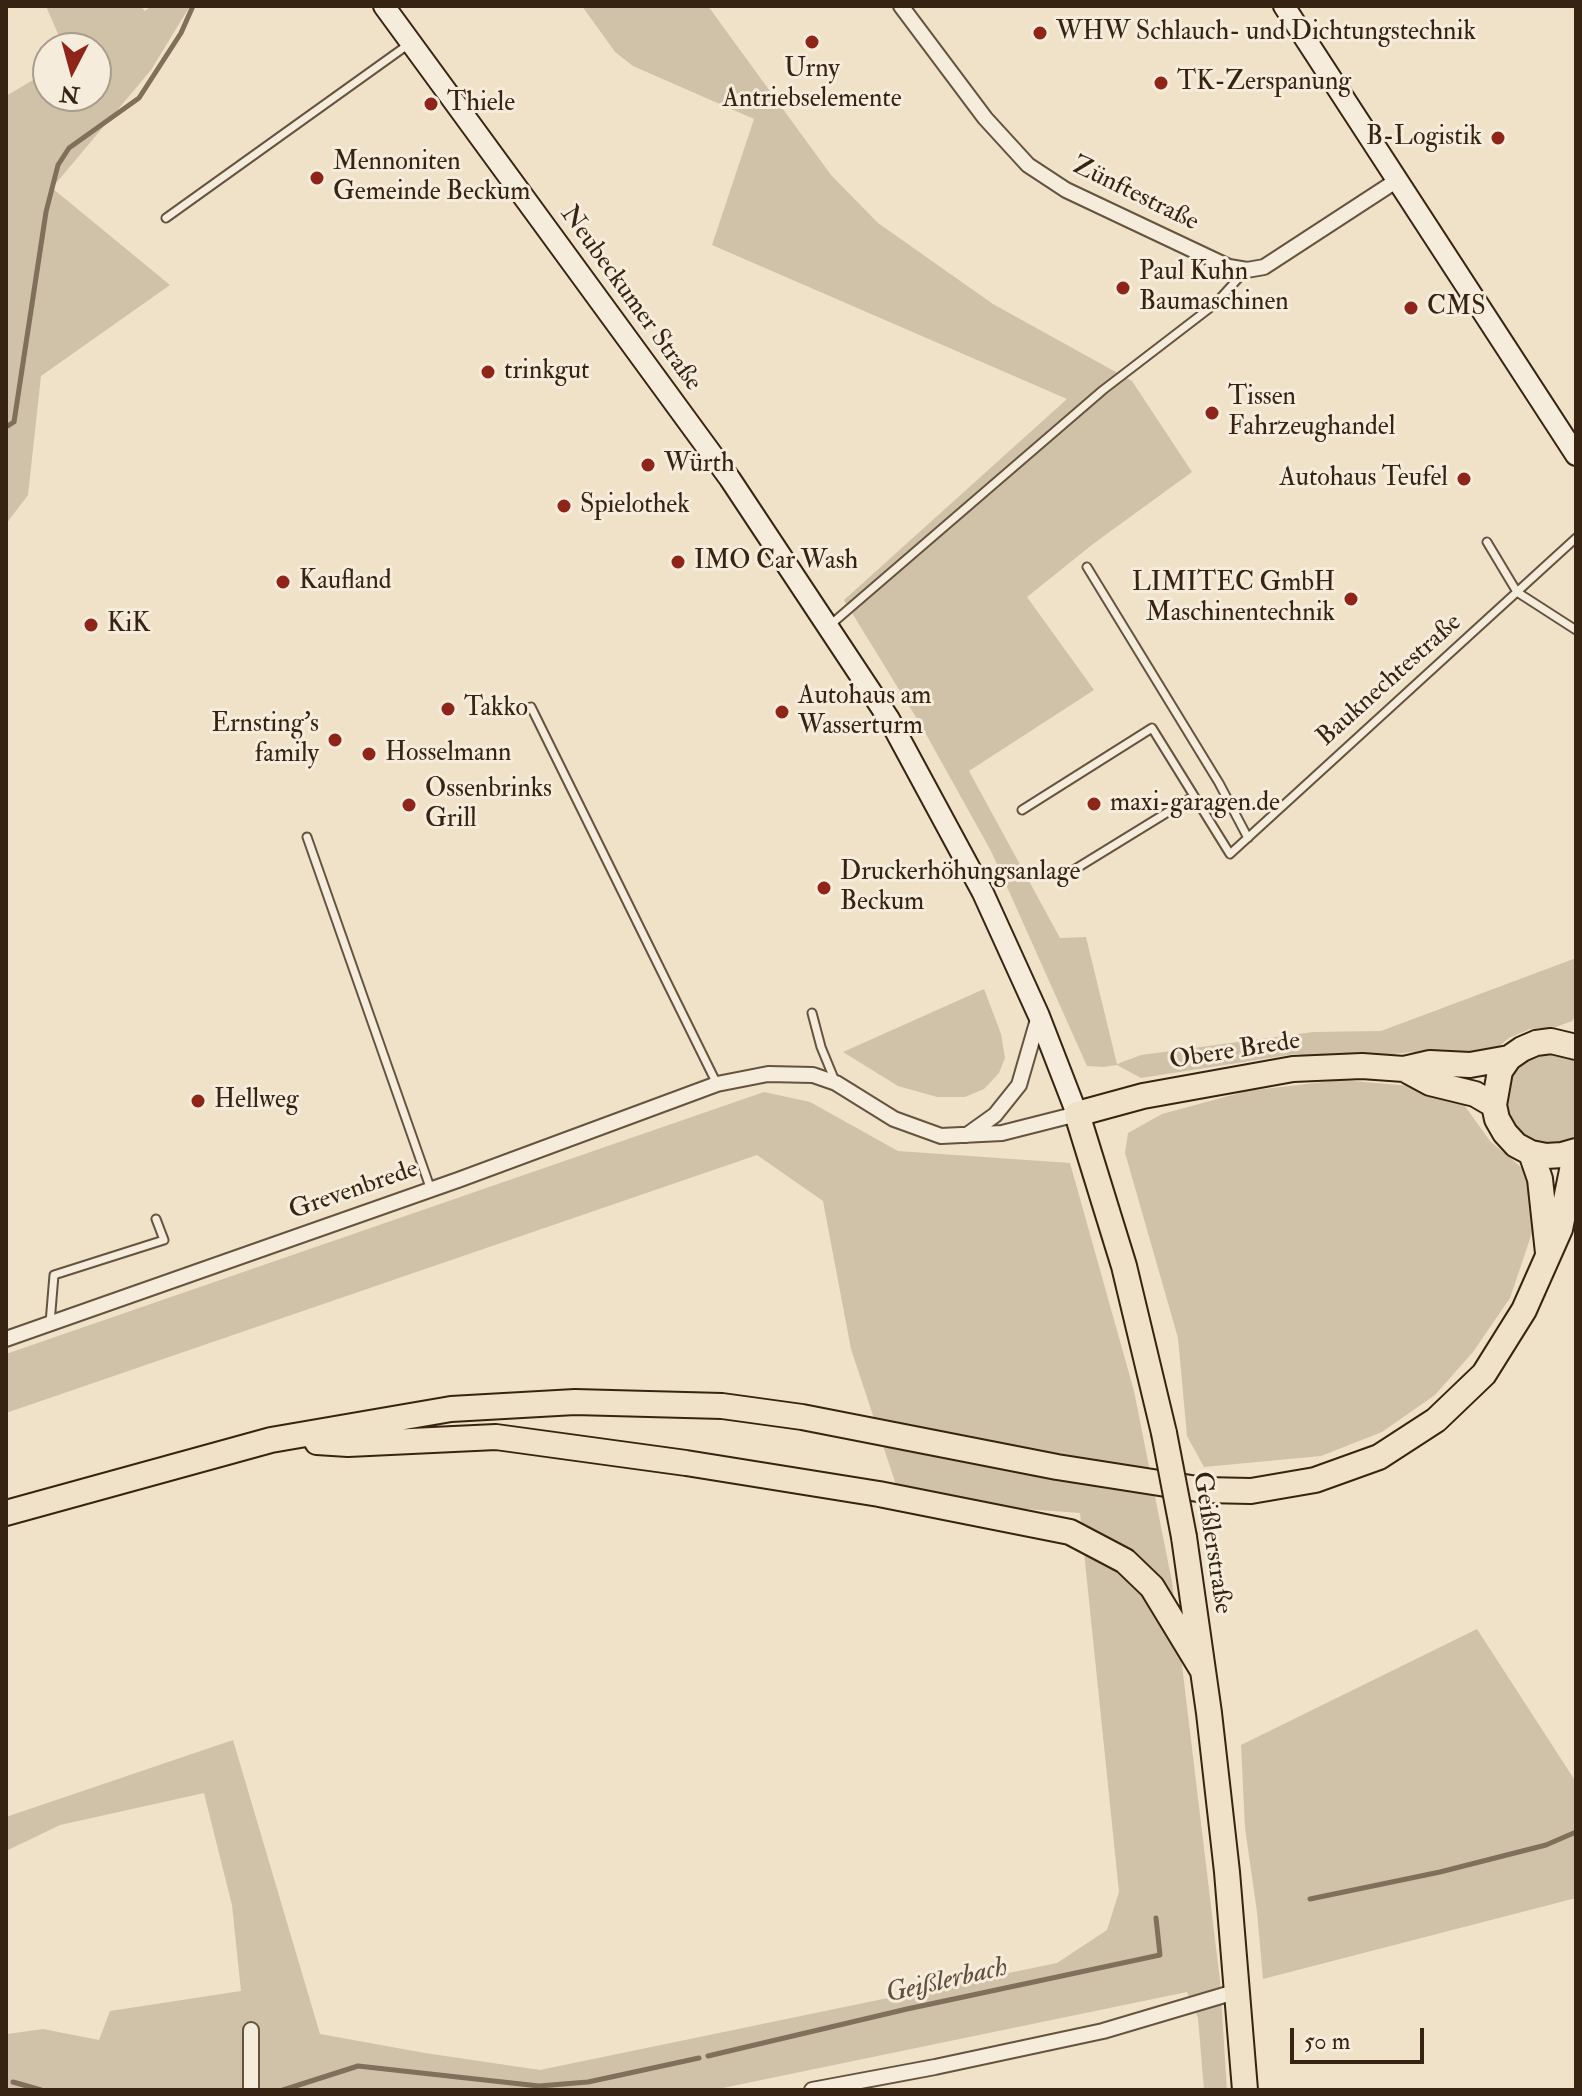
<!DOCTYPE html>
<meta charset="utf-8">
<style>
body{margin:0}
#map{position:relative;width:1582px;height:2096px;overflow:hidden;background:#efe2c8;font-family:"IM FELL Double Pica",serif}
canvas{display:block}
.frame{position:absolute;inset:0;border:8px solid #372311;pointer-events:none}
.north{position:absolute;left:32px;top:32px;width:80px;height:80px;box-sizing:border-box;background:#f5ecdb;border:2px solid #a99c8a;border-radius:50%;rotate:186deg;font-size:22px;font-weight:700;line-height:32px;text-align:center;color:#372311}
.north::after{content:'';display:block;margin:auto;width:28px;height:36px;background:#8f2418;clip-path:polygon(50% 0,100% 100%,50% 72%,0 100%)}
.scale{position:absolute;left:1290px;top:2028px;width:134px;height:36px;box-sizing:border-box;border:4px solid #372311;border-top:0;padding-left:10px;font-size:24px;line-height:28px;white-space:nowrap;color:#372311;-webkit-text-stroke:6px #f5ecdb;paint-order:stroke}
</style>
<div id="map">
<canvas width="1582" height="2096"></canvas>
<div class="frame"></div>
<div class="north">N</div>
<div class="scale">50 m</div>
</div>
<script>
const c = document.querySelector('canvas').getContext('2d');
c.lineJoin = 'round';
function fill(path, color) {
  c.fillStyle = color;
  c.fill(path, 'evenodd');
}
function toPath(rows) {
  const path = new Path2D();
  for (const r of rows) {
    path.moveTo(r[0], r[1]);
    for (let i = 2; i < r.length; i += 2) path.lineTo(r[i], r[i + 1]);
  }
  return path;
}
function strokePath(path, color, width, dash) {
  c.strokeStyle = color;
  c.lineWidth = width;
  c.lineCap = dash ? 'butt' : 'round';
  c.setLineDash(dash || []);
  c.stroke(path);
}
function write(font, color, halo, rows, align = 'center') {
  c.font = font + ' "IM FELL Double Pica",serif';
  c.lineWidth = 6;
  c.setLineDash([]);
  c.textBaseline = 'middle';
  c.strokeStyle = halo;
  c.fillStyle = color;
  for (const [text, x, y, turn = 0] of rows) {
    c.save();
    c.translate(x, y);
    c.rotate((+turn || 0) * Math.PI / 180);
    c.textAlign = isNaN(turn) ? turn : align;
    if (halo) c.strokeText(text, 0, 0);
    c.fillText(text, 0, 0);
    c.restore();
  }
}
const green = toPath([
 [46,6,140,6,145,11,151,6,190,6,151,70,52,188,170,285,41,376,28,495,6,524,6,96,48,71,48,96,96,96,96,48,64,48],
 [582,6,708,6,831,175,878,223,993,304,1132,381,1192,472,1093,544,1027,597,1094,690,969,771,1060,938,1086,937,1117,1064,1141,1055,1313,1032,1381,1031,1576,958,1576,1015,1572,1021,1556,1027,1530,1029,1509,1038,1496,1049,1474,1054,1413,1052,1344,1059,1295,1054,1141,1078,1117,1065,1103,1067,1087,1066,991,851,922,727,844,600,1067,399,712,245,754,119,633,66,615,52],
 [984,989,1001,1034,1005,1058,999,1073,984,1089,965,1097,937,1097,898,1086,843,1052],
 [1546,1051,1576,1058,1576,1137,1561,1143,1546,1144,1531,1141,1519,1132,1509,1121,1504,1107,1508,1077,1517,1064],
 [1341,1080,1412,1086,1462,1102,1490,1141,1522,1168,1533,1190,1532,1233,1510,1298,1473,1352,1435,1395,1382,1432,1321,1456,1204,1467,1187,1436,1178,1338,1125,1153,1128,1133,1162,1114,1247,1091],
 [764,1092,810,1102,898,1151,1070,1163,1134,1391,1172,1582,1220,1981,1227,2090,1204,2090,1198,2018,1187,1992,713,2090,6,2090,6,2031,7,2034,43,2029,99,2040,110,2011,241,1991,232,1905,204,1793,60,1825,6,1851,6,1817,233,1740,320,2034,425,2053,540,2070,1057,1963,1107,1930,1119,1892,1080,1513,901,1500,851,1349,823,1201,757,1155,6,1413,6,1354],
 [1477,1629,1576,1782,1576,1898,1263,1979,1257,1912,1245,1828,1241,1745]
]);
const stream = toPath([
 [6,427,14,422,46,212,58,165,69,148,139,98,181,33,193,6],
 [1310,1899,1440,1872,1546,1845,1576,1832],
 [708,2056,907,2009,1160,1955,1156,1918],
 [13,2082,41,2090],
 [283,2090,358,2066,539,2086,588,2082,699,2058]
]);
const lane = toPath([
 [166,218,409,44],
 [1487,542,1517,592,1576,630],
 [1087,567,1219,783,1248,838],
 [829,626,1103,390,1215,304,1245,271],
 [531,707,717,1084],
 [1022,810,1152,728,1230,854,1576,538],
 [307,837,431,1190],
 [1059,879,1194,796],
 [812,1013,821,1047,835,1081],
 [50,1323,54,1275,164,1240,156,1219]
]);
const street = toPath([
 [901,6,985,118,1028,165,1066,190,1229,267,1247,270,1264,267,1399,179],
 [967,1135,995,1115,1019,1085,1039,1016],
 [6,1339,458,1180,717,1084,768,1074,813,1075,836,1083,894,1119,941,1136,1002,1133,1077,1114],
 [251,2030,251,2090],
 [812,2090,935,2067,1103,2031,1238,1991]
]);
const secondary = toPath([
 [384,6,730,479,889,719,983,893,1039,1016,1077,1114],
 [1284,6,1576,455]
]);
const primary = toPath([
 [1576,1047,1551,1041,1536,1043,1522,1049,1509,1058,1500,1071,1494,1105,1497,1119,1505,1133,1516,1145,1531,1153,1546,1156,1562,1155,1576,1151],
 [1404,1069,1430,1083,1475,1094,1494,1105],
 [1531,1153,1540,1179,1548,1253],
 [1164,1433,1124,1266,1077,1114,1143,1096,1293,1069,1362,1066,1404,1069,1430,1063,1470,1065,1509,1058],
 [317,1442,348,1444,496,1437,686,1463,879,1494,1070,1532,1125,1561,1152,1587,1203,1671],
 [6,1513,271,1440,451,1409,575,1402,722,1406,802,1417,1057,1467,1204,1490,1251,1491,1315,1480,1379,1457,1436,1420,1484,1374,1524,1310,1560,1229,1576,1151],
 [1184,1537,1209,1713,1227,1872,1245,2090]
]);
const primaryBridge = toPath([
 [1164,1433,1184,1537]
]);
const markers = [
 [1040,33,8,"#8f2418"],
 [812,42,8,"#8f2418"],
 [1161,83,8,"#8f2418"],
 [431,104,8,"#8f2418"],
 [1498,138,8,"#8f2418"],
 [317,178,8,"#8f2418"],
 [1123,288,8,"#8f2418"],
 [1411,308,8,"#8f2418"],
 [488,372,8,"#8f2418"],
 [1212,413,8,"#8f2418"],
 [648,465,8,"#8f2418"],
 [1464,479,8,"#8f2418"],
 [564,506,8,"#8f2418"],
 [678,562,8,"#8f2418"],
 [283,582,8,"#8f2418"],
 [1351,599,8,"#8f2418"],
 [91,625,8,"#8f2418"],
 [448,709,8,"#8f2418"],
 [782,712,8,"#8f2418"],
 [335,740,8,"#8f2418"],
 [369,754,8,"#8f2418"],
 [1094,804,8,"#8f2418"],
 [409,805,8,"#8f2418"],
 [824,888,8,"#8f2418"],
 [198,1101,8,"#8f2418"]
];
const poiNames = [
 ["WHW Schlauch- und Dichtungstechnik",1056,33],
 ["Urny",812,70,"center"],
 ["Antriebselemente",812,100,"center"],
 ["TK-Zerspanung",1177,83],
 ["Thiele",447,104],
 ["B-Logistik",1482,138,"right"],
 ["Mennoniten",333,163],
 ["Gemeinde Beckum",333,193],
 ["Paul Kuhn",1139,273],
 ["Baumaschinen",1139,303],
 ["CMS",1427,308],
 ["trinkgut",504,372],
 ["Tissen",1228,398],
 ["Fahrzeughandel",1228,428],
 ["Würth",664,465],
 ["Autohaus Teufel",1448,479,"right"],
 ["Spielothek",580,506],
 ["IMO Car Wash",694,562],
 ["Kaufland",299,582],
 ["LIMITEC GmbH",1335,584,"right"],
 ["Maschinentechnik",1335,614,"right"],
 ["KiK",107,625],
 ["Autohaus am",798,697],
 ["Wasserturm",798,727],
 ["Takko",464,709],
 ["Ernsting's",319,725,"right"],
 ["family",319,755,"right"],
 ["Hosselmann",385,754],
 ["Ossenbrinks",425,790],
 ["Grill",425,820],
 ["maxi-garagen.de",1110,804],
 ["Druckerhöhungsanlage",840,873],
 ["Beckum",840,903],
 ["Hellweg",214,1101]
];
const streetNames = [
 ["Zünftestraße",1135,195,26],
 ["Neubeckumer Straße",630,299,54],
 ["Bauknechtestraße",1390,681,-42],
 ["Obere Brede",1235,1052,-9],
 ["Grevenbrede",354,1191,-19],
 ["Geißlerstraße",1211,1543,81]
];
const waterNames = [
 ["Geißlerbach",947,1982,-13]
];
fill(green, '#d0c2a9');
strokePath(stream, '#806f5a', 5);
strokePath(lane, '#65533f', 11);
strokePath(street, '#65533f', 18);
strokePath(secondary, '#372311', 24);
strokePath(primary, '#372311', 28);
strokePath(lane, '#f5ecdb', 7);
strokePath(street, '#f5ecdb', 14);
strokePath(secondary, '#f5ecdb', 20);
strokePath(primary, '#efe2c8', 24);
strokePath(primaryBridge, '#372311', 28, []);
strokePath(primaryBridge, '#efe2c8', 24);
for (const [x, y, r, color] of markers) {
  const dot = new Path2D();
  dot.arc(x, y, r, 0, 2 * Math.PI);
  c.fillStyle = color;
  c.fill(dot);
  strokePath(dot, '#f5ecdb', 3);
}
write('26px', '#372311', '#f5ecdb', poiNames, 'left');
write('26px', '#372311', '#f5ecdb', streetNames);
write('italic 28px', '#614f3b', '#f5ecdb', waterNames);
</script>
